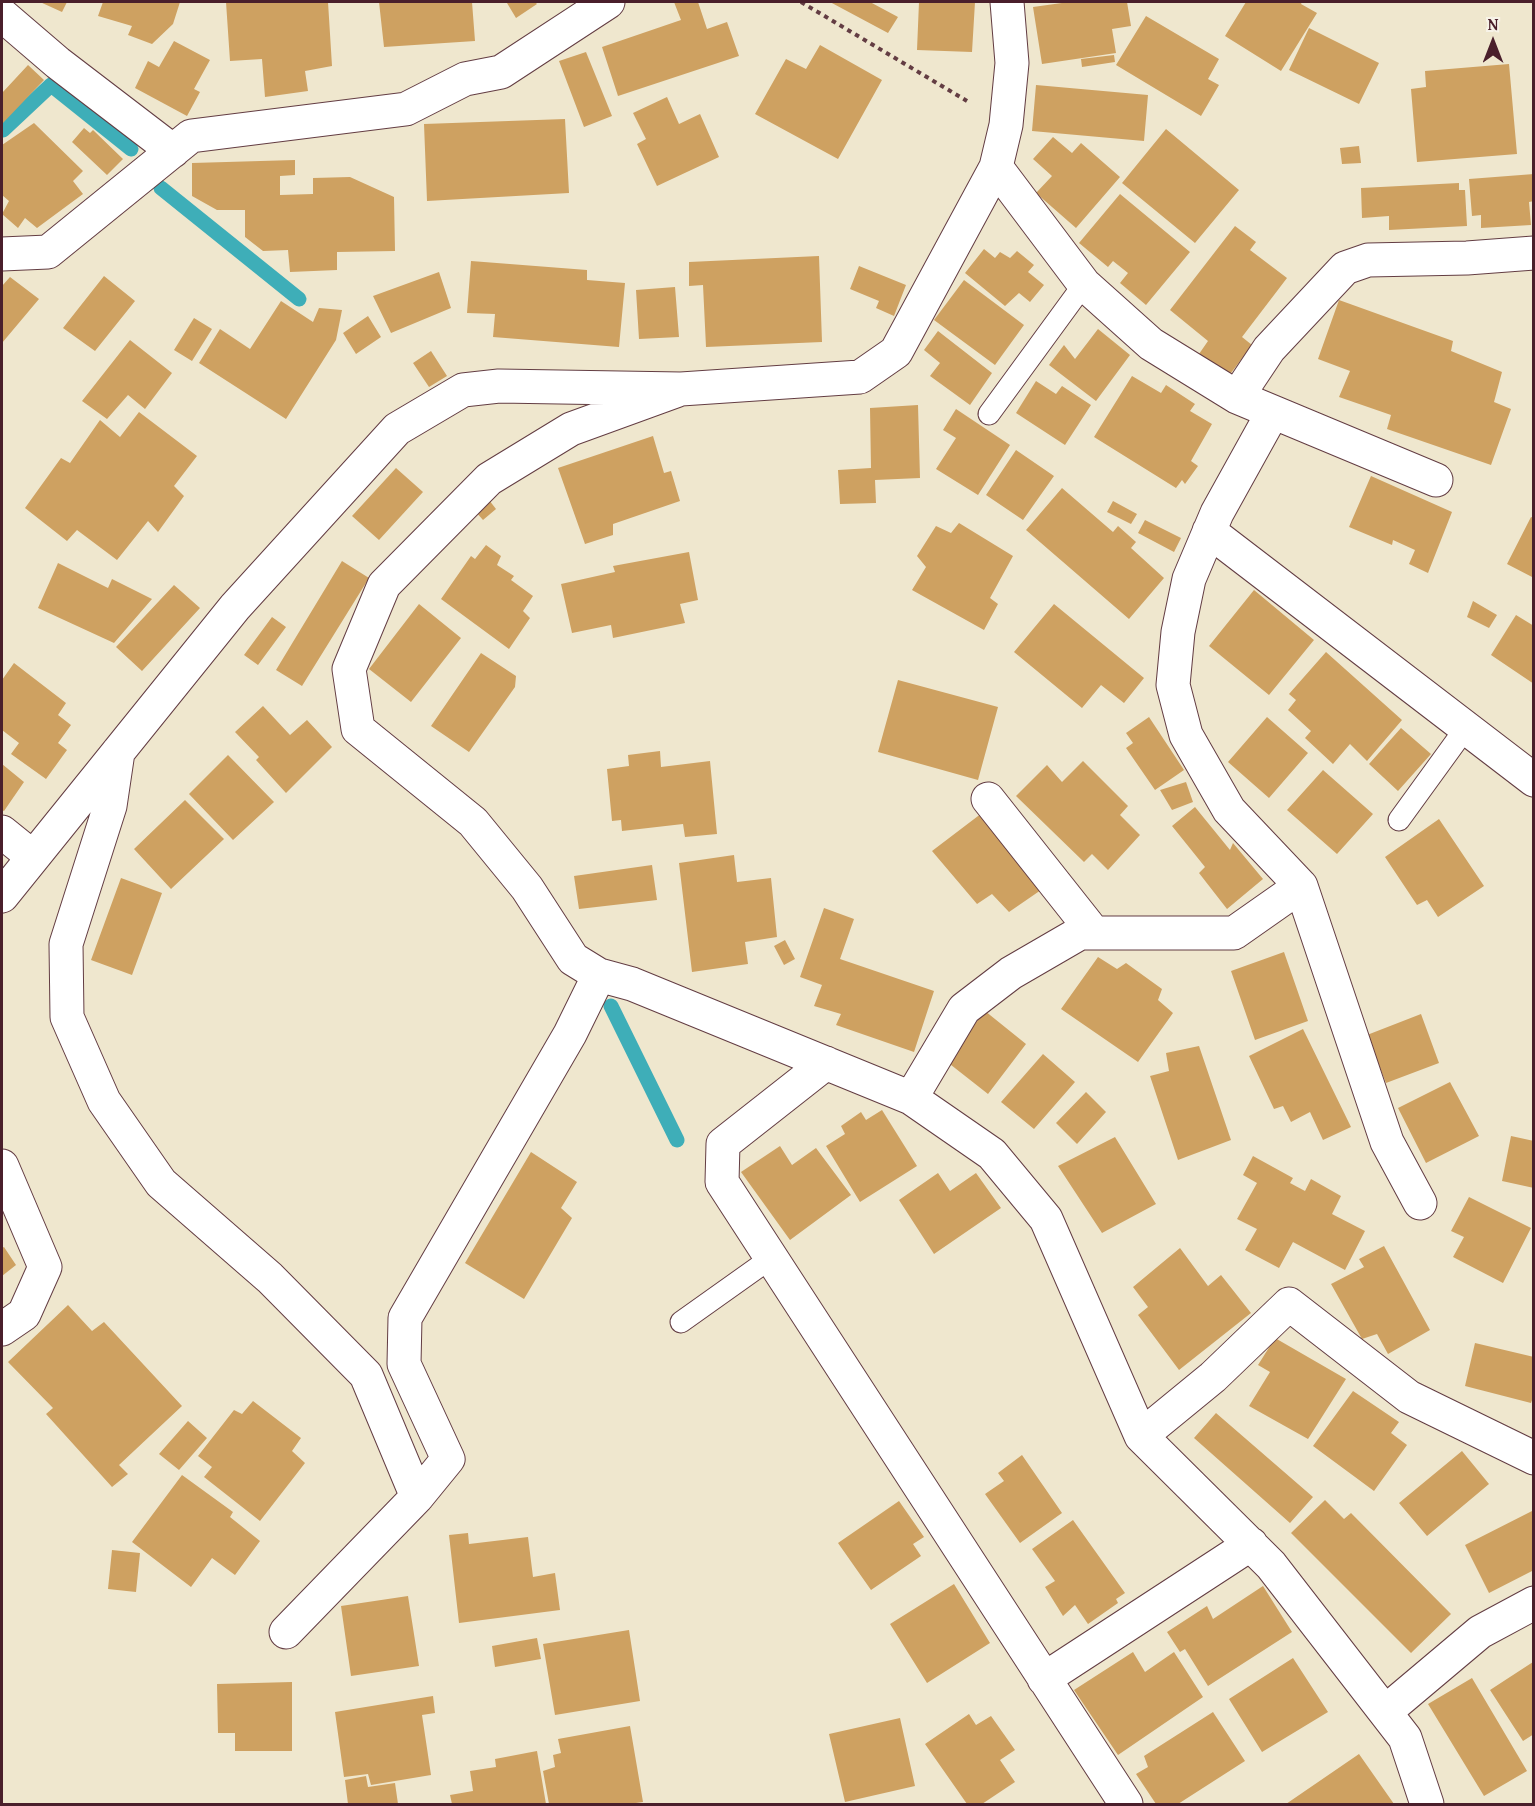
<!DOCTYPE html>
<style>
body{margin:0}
#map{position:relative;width:1535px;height:1806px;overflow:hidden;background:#efe7ce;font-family:"Gentium Book Plus",serif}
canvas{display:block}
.frame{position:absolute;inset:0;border:3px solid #4a1f2b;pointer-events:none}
.north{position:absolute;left:1463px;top:12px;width:60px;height:60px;-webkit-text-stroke:4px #f7f3e8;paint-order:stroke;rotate:0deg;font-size:16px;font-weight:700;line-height:24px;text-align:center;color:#4a1f2b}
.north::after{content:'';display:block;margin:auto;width:21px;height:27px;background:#4a1f2b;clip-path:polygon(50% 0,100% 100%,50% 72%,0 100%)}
</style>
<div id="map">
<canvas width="1535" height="1806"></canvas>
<div class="frame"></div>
<div class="north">N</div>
</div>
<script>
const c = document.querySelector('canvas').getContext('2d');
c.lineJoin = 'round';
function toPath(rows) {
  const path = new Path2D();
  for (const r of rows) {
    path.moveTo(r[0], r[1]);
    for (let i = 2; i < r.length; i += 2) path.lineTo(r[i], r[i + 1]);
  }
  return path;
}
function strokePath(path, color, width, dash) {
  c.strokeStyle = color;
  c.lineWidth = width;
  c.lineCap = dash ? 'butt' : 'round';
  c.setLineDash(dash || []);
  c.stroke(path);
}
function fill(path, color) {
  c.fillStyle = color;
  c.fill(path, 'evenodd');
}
const stream = toPath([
 [3,130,51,85,131,149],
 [161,188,299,299],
 [611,1006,677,1140]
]);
const building = toPath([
 [40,2,67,2,62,12],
 [103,2,180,2,173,24,152,44,128,35,132,26,98,16],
 [226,2,328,2,332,66,305,71,308,91,265,97,262,59,230,61],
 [379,2,472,2,475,41,384,47],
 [509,2,535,2,537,4,516,18,507,3],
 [674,2,698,2,707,29,727,22,739,56,618,96,602,47,681,20],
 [830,2,870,2,898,17,888,33],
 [919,2,975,2,972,52,917,50],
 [1069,2,1127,2,1131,26,1112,29,1116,53,1042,64,1033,7],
 [1246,2,1302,2,1301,4,1317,13,1281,71,1225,36],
 [1146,16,1219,59,1208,79,1219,85,1201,116,1116,65],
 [1309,28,1379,63,1359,104,1289,70],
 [174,41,210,60,194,89,200,92,187,116,135,88,148,61,159,67],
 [820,45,882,80,838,159,755,114,786,59,806,69],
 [586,52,612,116,584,127,559,61],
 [1114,55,1115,62,1082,67,1081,59],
 [1509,64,1517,154,1417,162,1411,89,1426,87,1425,71],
 [28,65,44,80,2,124,2,93],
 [1036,85,1148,95,1144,141,1032,131],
 [667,97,679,124,700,114,719,157,657,186,637,144,646,139,633,113],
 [565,119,569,193,427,201,424,124],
 [34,123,83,171,73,181,83,194,37,228,25,218,18,228,2,214,9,201,2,195,2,145],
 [84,128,90,133,93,130,123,159,107,175,72,142],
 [1166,129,1239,190,1195,243,1122,183],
 [1053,137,1072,153,1081,143,1120,177,1076,228,1036,193,1052,176,1033,159],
 [1359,146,1361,163,1342,164,1340,148],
 [295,160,295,175,280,176,280,195,313,194,313,178,350,177,394,197,395,251,337,252,337,270,290,272,288,250,263,251,245,237,245,210,217,210,192,196,192,163],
 [1534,174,1534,201,1529,202,1531,225,1481,228,1481,215,1472,216,1469,179],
 [1459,183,1459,190,1465,190,1467,226,1389,230,1389,216,1362,218,1361,188],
 [1120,194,1190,252,1146,305,1120,283,1128,273,1113,261,1108,267,1079,243],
 [1235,226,1256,242,1250,250,1287,278,1242,337,1252,345,1228,377,1199,354,1208,341,1170,310],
 [984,249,995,258,1000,252,1010,258,1017,251,1034,265,1028,272,1044,285,1030,302,1019,293,1005,306,965,273],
 [819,256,822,342,706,347,703,285,689,286,689,262],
 [471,261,587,270,587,280,625,283,619,347,493,337,495,314,467,313],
 [859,266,906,285,894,316,876,308,879,301,850,289],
 [439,272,451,308,391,333,373,296],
 [104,276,135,301,95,351,63,328],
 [10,277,39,299,2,343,2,286],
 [964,280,1024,325,995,365,934,320],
 [675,287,679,337,639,339,636,290],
 [1339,300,1453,341,1451,351,1502,372,1494,402,1511,409,1491,465,1387,429,1391,415,1339,397,1350,371,1318,359],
 [281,301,313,322,319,308,342,310,336,340,286,419,199,363,220,329,250,349],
 [368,316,381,337,356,354,343,333],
 [194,318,212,329,192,361,174,350],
 [1098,329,1130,355,1096,401,1049,365,1064,345,1075,359],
 [938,331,992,373,970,405,930,376,940,363,924,350],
 [130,340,172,373,145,409,128,395,107,419,82,401],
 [431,351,447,376,429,387,413,363],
 [1132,376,1161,393,1166,385,1195,404,1190,411,1212,424,1191,461,1198,466,1185,484,1182,480,1176,488,1094,437],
 [1036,381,1056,394,1062,386,1091,405,1065,445,1016,413],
 [918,405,920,478,875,480,876,503,840,504,838,470,871,468,870,408],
 [956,409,1010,445,978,495,936,469,956,438,943,430],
 [139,412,197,456,174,486,184,496,158,532,148,521,117,560,77,530,67,541,25,508,61,458,70,463,100,420,120,437],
 [653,436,664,473,671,471,680,501,613,524,613,535,585,544,558,468],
 [1016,450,1054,476,1023,520,986,495],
 [396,468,423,492,379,540,352,516],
 [1371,476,1452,512,1428,573,1409,564,1415,550,1393,540,1392,545,1349,527],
 [1062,488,1113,532,1118,526,1136,542,1131,548,1164,578,1129,619,1026,530],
 [489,500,496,509,483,520,476,512],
 [1113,501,1137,514,1131,524,1107,512],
 [1531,517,1534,518,1534,578,1507,564],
 [1145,520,1181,538,1174,552,1138,533],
 [959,523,1013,556,990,598,998,604,984,630,912,590,926,567,917,556,936,526,951,533],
 [486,545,501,556,497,565,514,576,511,580,533,596,523,611,530,618,509,649,441,599,471,556,475,559],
 [689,552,698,600,680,604,685,623,613,638,611,625,572,633,561,584,615,572,613,566],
 [342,561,369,578,302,686,276,670],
 [58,563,108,588,112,579,152,599,114,643,38,608],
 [174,585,200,608,142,671,116,647],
 [1254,590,1314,640,1269,695,1209,646],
 [1473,601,1497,615,1489,628,1467,617],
 [419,604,461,638,411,702,369,669],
 [1054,604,1144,678,1124,703,1101,685,1082,708,1014,652],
 [1516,615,1534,626,1534,684,1491,655],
 [272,617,286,627,258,665,244,655],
 [1326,652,1402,720,1367,761,1350,744,1333,764,1305,738,1311,731,1288,710,1296,700,1289,694],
 [481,653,516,676,515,687,469,752,431,726],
 [14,663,66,703,58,715,71,725,58,743,67,750,46,779,11,754,19,743,2,730,2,680],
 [898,680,998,707,978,780,878,752],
 [263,706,290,735,307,720,332,747,286,793,256,760,259,757,235,732],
 [1149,717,1184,770,1155,790,1126,748,1133,743,1126,733],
 [1267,717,1308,753,1269,798,1228,762],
 [1401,728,1431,754,1398,791,1369,764],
 [660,751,661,767,710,761,717,834,685,837,683,824,622,831,621,820,612,821,607,769,629,766,628,755],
 [228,755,274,802,233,840,189,794],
 [1083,761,1128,806,1120,815,1140,835,1108,870,1092,854,1084,862,1016,796,1047,765,1062,782],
 [2,764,24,782,4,811,2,810],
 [1323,770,1373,814,1337,854,1287,810],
 [1186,782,1193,802,1172,810,1160,790],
 [185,800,224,839,171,889,134,849],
 [1195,807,1230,850,1233,843,1263,879,1227,909,1199,873,1205,867,1172,826],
 [982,813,1041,890,1009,912,992,894,977,904,932,851],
 [1439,819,1484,886,1438,917,1427,900,1417,905,1385,857],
 [734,855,737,882,771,878,777,937,745,942,748,964,692,972,679,863],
 [652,865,657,900,579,909,574,876],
 [121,878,162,893,132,975,91,960],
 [824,908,854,919,840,959,934,991,914,1052,836,1025,841,1014,814,1006,822,985,800,977],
 [785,940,795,959,784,965,774,946],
 [1284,952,1308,1021,1255,1040,1231,971],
 [1098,957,1117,969,1126,963,1162,989,1158,1000,1173,1013,1138,1062,1061,1009],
 [985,1011,1026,1044,988,1094,946,1061],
 [1421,1014,1439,1063,1386,1083,1367,1035],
 [1303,1029,1351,1127,1323,1140,1310,1112,1291,1122,1283,1106,1274,1109,1249,1056],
 [1199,1046,1231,1140,1178,1160,1150,1076,1169,1071,1166,1053],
 [1043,1054,1075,1082,1034,1129,1001,1102],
 [1450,1082,1479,1136,1426,1163,1398,1108],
 [1086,1092,1106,1112,1077,1144,1056,1123],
 [882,1110,917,1166,860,1202,826,1146,845,1134,841,1126,861,1112,866,1120],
 [1511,1136,1534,1141,1534,1188,1502,1181],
 [1115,1137,1156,1204,1102,1233,1058,1166],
 [780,1146,792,1165,816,1148,851,1195,790,1240,741,1172],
 [531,1152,577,1182,561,1208,572,1218,524,1299,465,1263],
 [1253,1156,1293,1178,1290,1183,1305,1191,1311,1179,1341,1196,1332,1214,1365,1231,1345,1270,1293,1242,1279,1268,1245,1250,1257,1229,1237,1219,1257,1183,1243,1175],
 [938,1173,950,1191,976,1173,1001,1208,934,1254,899,1200],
 [1469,1197,1531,1228,1503,1283,1453,1257,1464,1237,1451,1231],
 [1384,1246,1430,1330,1388,1354,1377,1334,1362,1339,1331,1284,1364,1267,1359,1259],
 [4,1247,16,1265,2,1276,2,1248],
 [1180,1248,1208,1286,1221,1275,1251,1313,1179,1370,1138,1315,1148,1307,1133,1287],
 [68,1305,92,1331,104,1322,182,1406,119,1465,128,1474,112,1487,46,1414,53,1408,8,1362],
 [1275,1338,1346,1379,1308,1439,1249,1406,1270,1372,1258,1365],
 [1475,1343,1534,1357,1534,1394,1531,1403,1465,1386],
 [1353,1391,1399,1422,1391,1433,1407,1445,1374,1491,1313,1446],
 [253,1401,301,1438,292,1451,305,1463,260,1521,204,1477,212,1467,198,1456,234,1410,242,1414],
 [1216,1413,1313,1497,1290,1523,1194,1438],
 [188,1421,207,1438,179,1470,159,1454],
 [1462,1451,1489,1484,1427,1536,1399,1503],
 [1022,1455,1062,1513,1020,1543,985,1494,1004,1481,998,1473],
 [182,1475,233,1512,230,1517,260,1541,235,1575,212,1558,191,1587,132,1542],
 [1325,1500,1344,1519,1351,1513,1451,1614,1411,1653,1291,1533],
 [899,1501,924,1537,913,1544,921,1556,871,1590,838,1543],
 [1534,1510,1534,1570,1489,1593,1465,1545],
 [1073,1520,1125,1593,1116,1599,1118,1603,1088,1624,1075,1605,1063,1616,1045,1587,1055,1581,1032,1549],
 [468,1533,469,1544,528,1537,533,1577,555,1573,560,1610,459,1623,449,1535],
 [112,1550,140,1553,136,1592,108,1589],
 [954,1584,990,1643,927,1683,890,1624],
 [1263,1586,1292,1632,1208,1686,1185,1649,1180,1652,1167,1632,1207,1606,1213,1619],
 [408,1596,419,1666,351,1676,341,1606],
 [629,1630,640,1701,555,1715,543,1644],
 [537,1638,541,1659,495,1667,492,1646],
 [1133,1652,1145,1672,1174,1652,1203,1697,1118,1755,1074,1690],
 [1293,1658,1328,1712,1262,1752,1229,1699],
 [1533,1662,1534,1734,1523,1741,1490,1690],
 [1472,1678,1527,1771,1484,1796,1428,1704],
 [292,1682,292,1751,235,1751,235,1733,218,1733,217,1684],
 [433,1696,435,1713,422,1715,431,1775,371,1785,368,1774,344,1777,335,1712],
 [1213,1712,1245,1761,1178,1804,1156,1804,1136,1774,1148,1767,1144,1756],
 [969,1714,976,1725,991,1716,1015,1750,1000,1760,1015,1782,982,1804,967,1804,925,1744],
 [900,1718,915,1786,845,1802,829,1734],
 [630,1726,643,1802,629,1804,549,1804,543,1771,555,1767,553,1755,561,1753,558,1739],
 [537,1751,546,1804,452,1804,450,1795,473,1791,470,1771,496,1767,495,1759],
 [1359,1754,1394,1804,1286,1804],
 [366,1776,368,1787,395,1783,398,1804,348,1804,345,1780]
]);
const path = toPath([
 [801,2,967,101]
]);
const lane = toPath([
 [989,414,1084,284],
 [1399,820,1465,729],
 [681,1322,771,1258]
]);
const street = toPath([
 [2,15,58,63,173,151],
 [996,167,1084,284,1151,344,1237,397,1436,480],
 [2,254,48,252,191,136,406,109,465,79,501,72,608,2],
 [681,389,571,429,489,479,384,585,349,669,358,729,473,822,527,888,573,959,599,975,632,984,911,1098,992,1154,1046,1219,1141,1436,1271,1565,1405,1738,1427,1804],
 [1237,397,1269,349,1345,268,1368,260,1467,258,1534,253],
 [1273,412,1217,513,1189,579,1178,632,1173,685,1186,735,1229,810,1301,886,1387,1142,1420,1203],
 [1209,531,1534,780],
 [118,752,110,806,66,944,67,1017,104,1101,161,1183,270,1278,366,1375,417,1497],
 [988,799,1094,933],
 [2,832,33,857],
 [2,896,235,607,397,429,463,390,499,386,681,389,860,377,896,352,996,167,1006,125,1012,63,1007,2],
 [826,1063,723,1144,722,1182,1126,1804],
 [911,1098,964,1009,1011,973,1080,933,1234,933,1301,886],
 [2,1166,45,1267,24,1314,2,1329],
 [1141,1436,1213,1377,1289,1304,1409,1397,1534,1458],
 [286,1632,417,1497,448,1459,404,1364,405,1318,570,1034,599,975],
 [1044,1679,1251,1544],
 [1385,1712,1480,1632,1534,1603]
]);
strokePath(stream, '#3eaeb8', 15);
fill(building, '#cea161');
strokePath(lane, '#633d43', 23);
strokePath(street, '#633d43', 35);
strokePath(path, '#633d43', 4, [4.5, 4.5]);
strokePath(lane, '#fff', 21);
strokePath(street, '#fff', 33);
</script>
